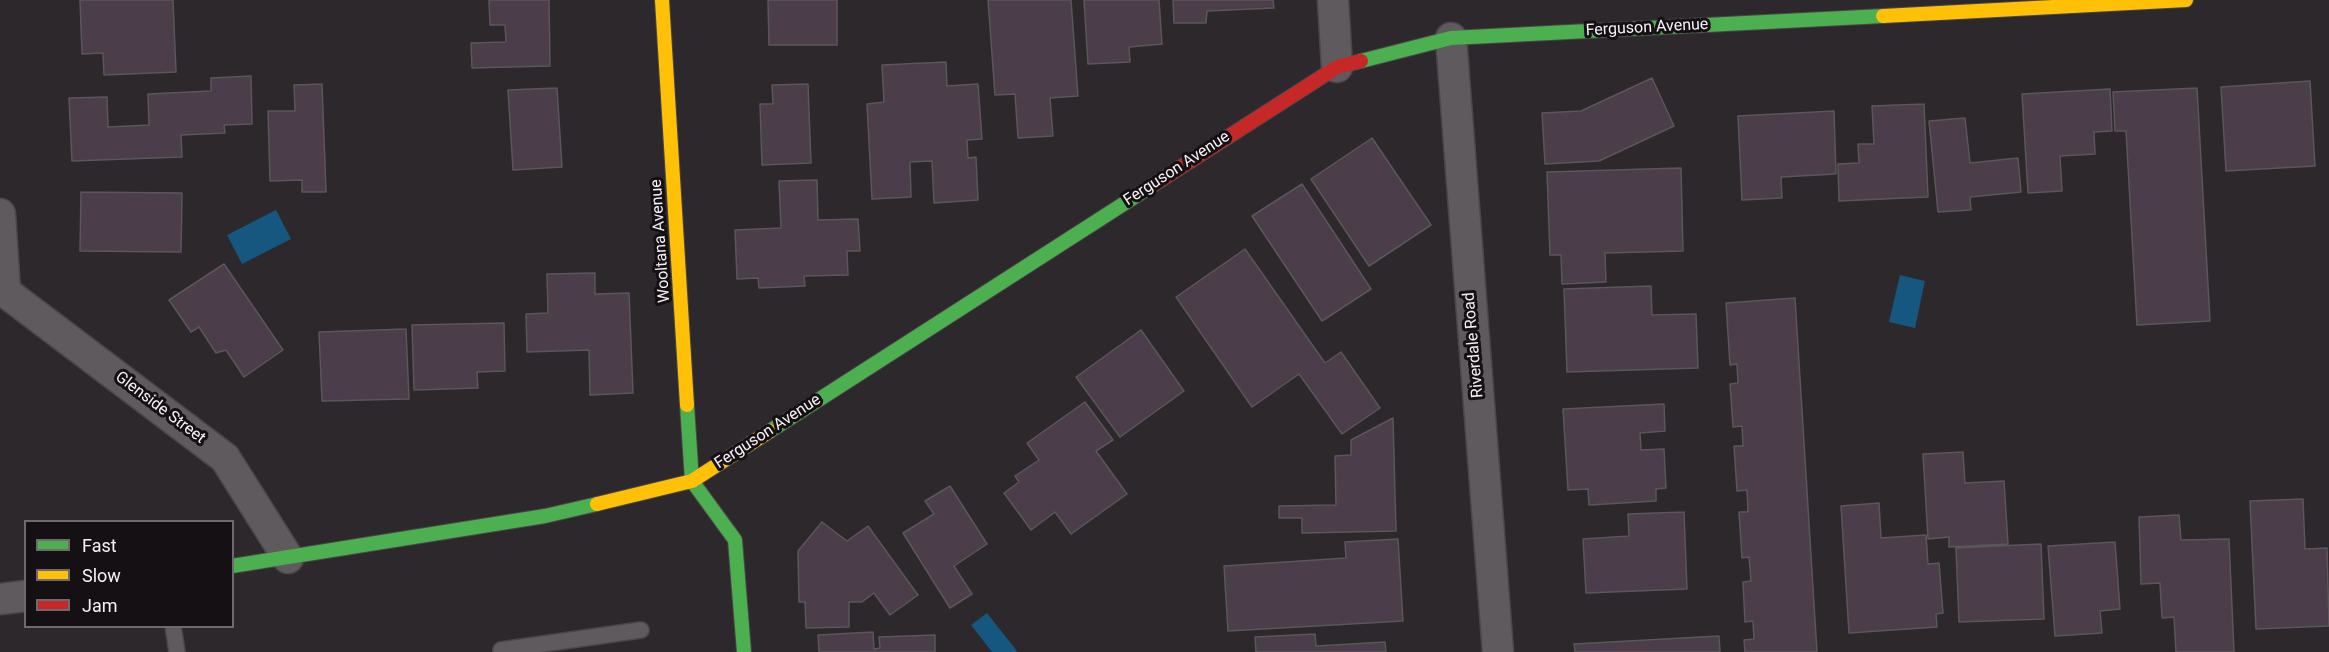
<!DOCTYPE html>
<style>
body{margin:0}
#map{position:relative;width:2329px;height:652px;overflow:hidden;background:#2c282c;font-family:Roboto,sans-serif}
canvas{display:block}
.legend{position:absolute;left:24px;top:520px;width:210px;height:108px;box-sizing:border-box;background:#141014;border:2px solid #6e6a6e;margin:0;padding:8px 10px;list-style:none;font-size:18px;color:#f6f1f5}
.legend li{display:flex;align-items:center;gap:12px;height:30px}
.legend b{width:30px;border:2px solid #6e6a6e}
</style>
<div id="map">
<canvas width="2329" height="652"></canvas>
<ul class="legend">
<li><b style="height:8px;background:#4caf50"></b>Fast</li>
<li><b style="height:8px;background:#ffc107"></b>Slow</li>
<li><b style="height:8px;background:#c62828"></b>Jam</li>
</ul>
</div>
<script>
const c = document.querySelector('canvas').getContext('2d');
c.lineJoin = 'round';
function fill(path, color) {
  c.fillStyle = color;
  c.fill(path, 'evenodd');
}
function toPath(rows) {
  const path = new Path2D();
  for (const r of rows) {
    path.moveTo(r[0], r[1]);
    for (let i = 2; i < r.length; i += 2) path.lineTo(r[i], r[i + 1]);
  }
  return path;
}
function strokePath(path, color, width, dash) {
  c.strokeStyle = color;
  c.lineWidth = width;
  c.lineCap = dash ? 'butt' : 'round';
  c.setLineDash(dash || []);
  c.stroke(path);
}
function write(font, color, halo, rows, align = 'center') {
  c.font = font + ' Roboto,sans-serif';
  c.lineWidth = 6;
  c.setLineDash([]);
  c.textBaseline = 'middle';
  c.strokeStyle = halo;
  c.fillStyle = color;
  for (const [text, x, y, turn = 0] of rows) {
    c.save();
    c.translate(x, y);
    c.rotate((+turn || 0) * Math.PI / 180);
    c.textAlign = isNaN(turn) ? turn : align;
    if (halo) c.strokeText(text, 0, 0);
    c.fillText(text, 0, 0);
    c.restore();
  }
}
const water = toPath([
 [276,210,291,239,242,264,227,235],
 [1900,275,1925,281,1915,328,1889,322],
 [987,613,1017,651,1016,652,992,652,971,625]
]);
const building = toPath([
 [80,0,173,0,176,72,104,75,103,53,82,54,80,0],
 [489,0,549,0,550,66,472,68,471,43,506,42,505,25,490,25,489,0],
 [768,0,837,0,837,45,769,45,768,0],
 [988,0,1071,0,1078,96,1050,98,1053,136,1018,138,1015,94,995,95,988,0],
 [1084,0,1159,0,1162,44,1129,47,1130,62,1088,64,1084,0],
 [1173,0,1273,0,1274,8,1207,11,1206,23,1174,23,1173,0],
 [946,62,947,86,978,84,982,139,967,140,968,158,976,157,978,200,934,203,932,161,910,162,911,197,872,199,867,104,884,102,882,65,946,62],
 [251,76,252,124,224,125,225,133,181,135,182,157,72,161,69,98,107,97,108,127,149,125,148,94,211,91,211,78,251,76],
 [1652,78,1674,126,1599,161,1545,164,1542,113,1581,111,1652,78],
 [2310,81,2315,166,2226,171,2221,87,2310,81],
 [322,84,326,192,302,192,302,180,270,181,268,111,295,111,294,85,322,84],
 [808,84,811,163,762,165,760,104,773,104,772,85,808,84],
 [557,88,562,167,513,170,508,90,557,88],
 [2197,88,2210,321,2137,325,2126,131,2115,131,2113,92,2197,88],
 [2110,89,2112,131,2094,132,2095,154,2060,156,2062,191,2028,193,2022,94,2110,89],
 [1924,104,1928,197,1839,201,1838,164,1859,163,1858,144,1874,144,1872,106,1924,104],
 [1834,111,1836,174,1781,177,1782,198,1742,200,1738,116,1834,111],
 [1965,118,1970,163,2018,158,2021,192,1970,197,1971,210,1938,212,1929,121,1965,118],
 [1372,138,1431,225,1369,266,1311,179,1372,138],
 [1681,168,1683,251,1605,253,1606,282,1562,284,1561,255,1550,255,1547,172,1681,168],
 [817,180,818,220,858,219,860,251,847,251,848,275,804,276,805,286,759,288,758,278,737,279,735,230,781,228,779,181,817,180],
 [1302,184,1371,289,1322,321,1252,216,1302,184],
 [81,192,182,193,181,252,80,251,81,192],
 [1245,249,1325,363,1341,352,1380,408,1342,434,1299,374,1252,407,1176,297,1245,249],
 [224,264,283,350,244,377,226,350,216,353,199,327,191,332,169,300,224,264],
 [595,273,595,294,629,293,633,393,590,395,589,350,527,352,526,314,548,313,547,274,595,273],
 [1651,286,1652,315,1696,314,1698,368,1567,372,1564,289,1651,286],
 [1795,298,1817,652,1745,652,1744,640,1754,639,1753,621,1745,622,1743,582,1751,581,1749,557,1742,558,1739,512,1748,512,1747,490,1737,491,1734,446,1743,446,1742,426,1733,427,1730,384,1738,383,1737,364,1730,365,1726,303,1795,298],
 [504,323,505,371,477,372,478,388,414,390,412,325,504,323],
 [406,329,409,399,322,401,319,332,406,329],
 [1141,330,1184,391,1120,437,1076,377,1141,330],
 [1085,402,1113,440,1096,451,1127,494,1071,534,1055,512,1031,530,1004,493,1019,482,1015,476,1039,460,1027,443,1085,402],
 [1664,404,1665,431,1640,433,1641,450,1664,449,1666,488,1656,489,1656,501,1589,505,1588,489,1568,490,1563,409,1664,404],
 [1393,418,1396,531,1302,533,1302,518,1279,518,1279,506,1336,505,1335,456,1351,455,1351,440,1393,418],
 [1963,452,1965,483,2004,481,2008,544,1949,547,1949,537,1928,539,1923,454,1963,452],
 [950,486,987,544,954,566,972,594,950,608,903,533,934,514,925,501,950,486],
 [2303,499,2305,549,2327,548,2329,626,2256,629,2250,501,2303,499],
 [1879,503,1881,538,1926,535,1928,564,1939,563,1943,613,1936,614,1937,627,1849,633,1841,506,1879,503],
 [1684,512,1687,589,1586,593,1583,539,1629,536,1628,514,1684,512],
 [2179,515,2181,540,2229,539,2234,652,2176,652,2174,617,2162,618,2160,583,2141,584,2139,517,2179,515],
 [822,522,847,541,868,526,918,595,890,615,874,593,862,602,849,602,849,627,806,628,805,602,799,602,798,551,822,522],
 [1398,539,1403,621,1228,631,1224,566,1346,558,1345,542,1398,539],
 [2115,542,2120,609,2100,611,2102,633,2055,636,2048,546,2115,542],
 [2041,544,2044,619,1959,622,1956,548,2041,544],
 [873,632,874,649,880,648,879,637,935,635,935,652,819,652,818,635,873,632],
 [1315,634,1316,646,1385,642,1386,652,1256,652,1255,637,1315,634],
 [1719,636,1720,652,1575,652,1574,644,1719,636]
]);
const lane = toPath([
 [173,626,177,652],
 [502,652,501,650,641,630]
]);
const street = toPath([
 [1333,0,1337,67],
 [1451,38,1498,652],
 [0,214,5,291],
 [0,288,225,458,288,558],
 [0,599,26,596]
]);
const fast = toPath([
 [1361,61,1451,38,1883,16],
 [687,405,692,481,735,540,744,652],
 [770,431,1153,185],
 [232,566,545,516,597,504]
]);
const slow = toPath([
 [662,0,687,405],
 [1883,16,2186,0],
 [597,504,692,481,770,431]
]);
const jam = toPath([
 [1153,185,1337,67,1361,61]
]);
const streetNames = [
 ["Ferguson Avenue",1647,28,-3],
 ["Ferguson Avenue",1177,169,-33],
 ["Wooltana Avenue",661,241,-94],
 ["Riverdale Road",1474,345,-95],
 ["Glenside Street",160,408,37],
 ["Ferguson Avenue",768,432,-33]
];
fill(water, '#15577e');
fill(building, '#4b3d4a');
strokePath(building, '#5a575a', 1.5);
strokePath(lane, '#4a4649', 18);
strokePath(street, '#4a4649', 33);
strokePath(fast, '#4a4649', 16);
strokePath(slow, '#4a4649', 16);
strokePath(jam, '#4a4649', 16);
strokePath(lane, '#5e5a5e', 15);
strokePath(street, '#5e5a5e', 30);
strokePath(fast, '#4caf50', 14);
strokePath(slow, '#ffc107', 14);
strokePath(jam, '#c62828', 14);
write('16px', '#f6f1f5', '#141014', streetNames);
</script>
